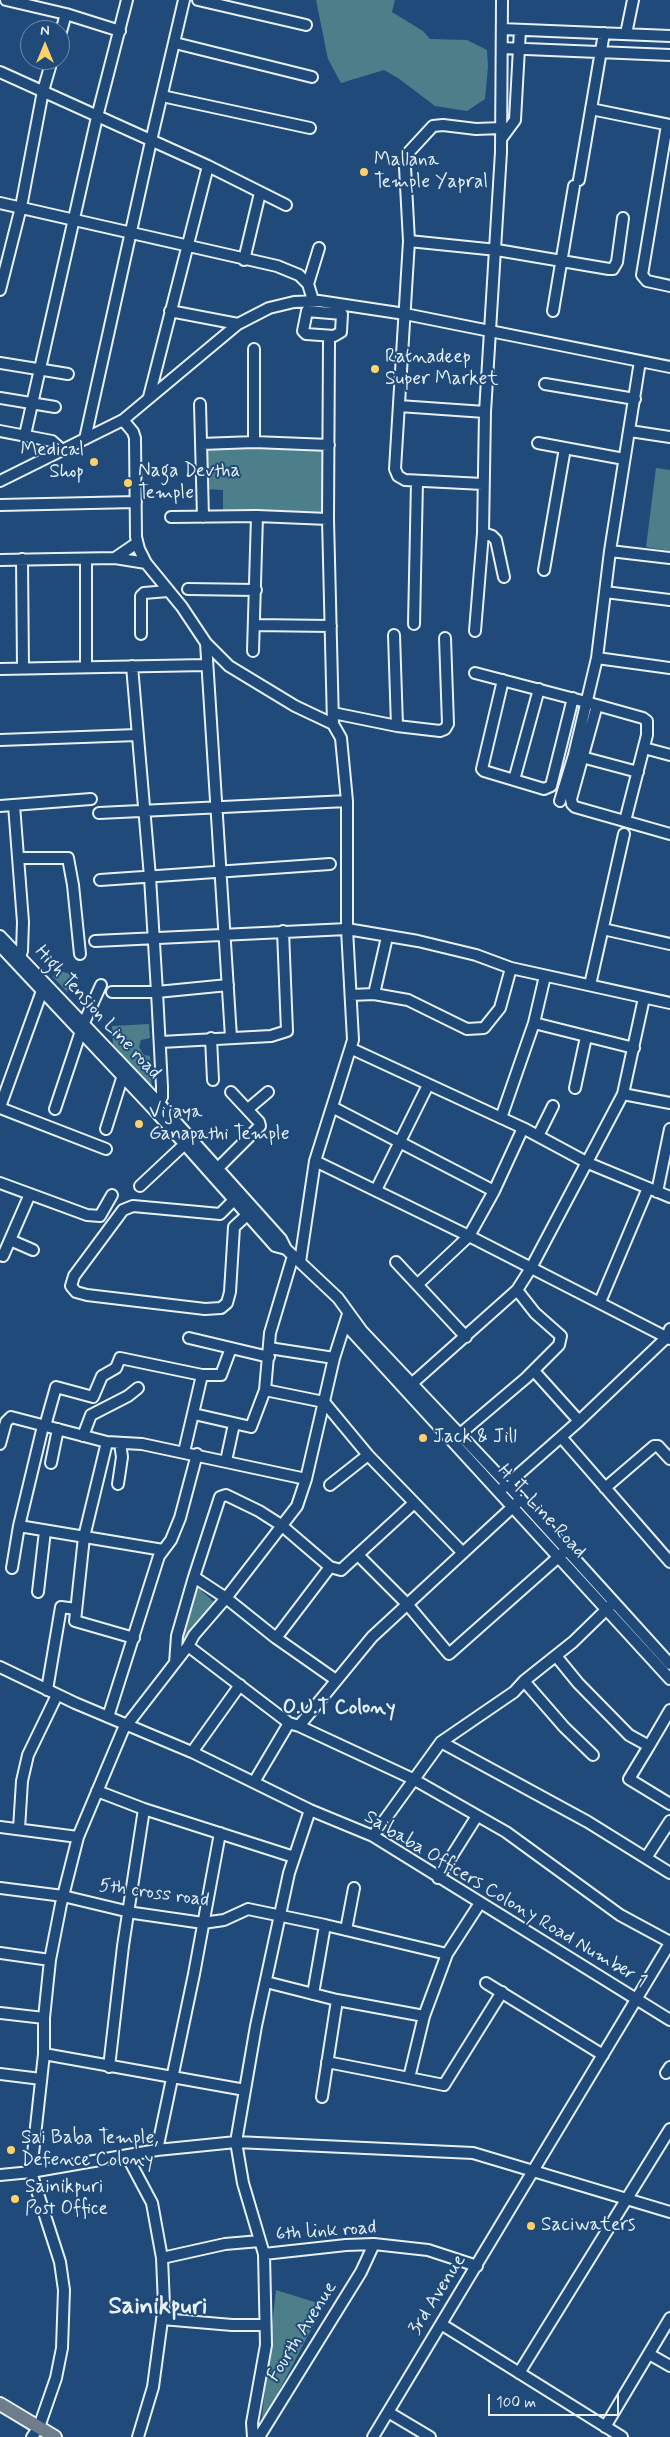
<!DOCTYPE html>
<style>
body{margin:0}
#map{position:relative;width:670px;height:2437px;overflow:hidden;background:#1f4a7a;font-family:Mynerve,sans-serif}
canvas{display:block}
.north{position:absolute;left:20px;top:20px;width:50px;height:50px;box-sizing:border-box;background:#1f4a7a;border:1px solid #6f8dac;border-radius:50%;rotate:0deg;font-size:14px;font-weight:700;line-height:20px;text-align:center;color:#e8f1f8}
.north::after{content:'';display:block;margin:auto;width:18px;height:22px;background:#ffd166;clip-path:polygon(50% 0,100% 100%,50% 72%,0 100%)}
.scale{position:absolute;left:488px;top:2394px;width:131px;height:22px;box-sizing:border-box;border:2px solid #e8f1f8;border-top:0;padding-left:6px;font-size:15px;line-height:18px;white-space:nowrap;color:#e8f1f8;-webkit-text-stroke:4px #1f4a7a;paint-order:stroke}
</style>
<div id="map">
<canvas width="670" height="2437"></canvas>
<div class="north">N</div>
<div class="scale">100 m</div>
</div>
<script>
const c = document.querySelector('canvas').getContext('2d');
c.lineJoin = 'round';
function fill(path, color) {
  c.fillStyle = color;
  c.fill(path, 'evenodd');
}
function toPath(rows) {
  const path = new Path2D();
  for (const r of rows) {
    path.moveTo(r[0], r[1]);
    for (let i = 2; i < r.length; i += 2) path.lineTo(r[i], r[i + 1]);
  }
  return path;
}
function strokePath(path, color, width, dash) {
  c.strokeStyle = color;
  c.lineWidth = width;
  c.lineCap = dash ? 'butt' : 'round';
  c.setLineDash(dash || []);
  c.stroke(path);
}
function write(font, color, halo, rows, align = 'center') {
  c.font = font + ' Mynerve,sans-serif';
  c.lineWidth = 4;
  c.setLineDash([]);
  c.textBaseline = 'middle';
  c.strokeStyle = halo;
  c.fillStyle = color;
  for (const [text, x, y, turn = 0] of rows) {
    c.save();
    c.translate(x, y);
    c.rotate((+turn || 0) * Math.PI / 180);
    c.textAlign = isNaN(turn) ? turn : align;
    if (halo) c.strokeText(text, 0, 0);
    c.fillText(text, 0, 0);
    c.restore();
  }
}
const green = toPath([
 [316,0,395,0,392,12,423,31,430,39,467,40,487,50,488,67,485,99,467,111,435,106,398,78,384,70,341,83,328,59],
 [206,448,323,450,322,512,223,510,223,490,205,489],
 [656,468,670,470,670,551,646,547],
 [57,970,73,975,67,992,53,977],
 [149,1024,150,1038,141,1040,139,1047,144,1055,150,1056,152,1092,113,1044,112,1026],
 [196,1586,215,1603,179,1648,180,1637],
 [276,2290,324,2305,261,2425]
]);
const minor = toPath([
 [6,0,66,14,120,31],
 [198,0,306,25],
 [502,29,670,36],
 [626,34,633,0],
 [60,35,66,14],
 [175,43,312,77],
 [502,48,670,55],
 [0,72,208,166,286,205],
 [162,96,310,128],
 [591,109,670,125],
 [667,125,642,275,647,281,670,286],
 [501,139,515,120,520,30],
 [579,180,604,33],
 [0,203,277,266,299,275,308,284,313,300],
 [409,241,497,250,609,269,613,269,617,262,623,218],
 [244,260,260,193],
 [308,284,319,248],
 [0,290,21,207,43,91,52,60],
 [170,311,238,324],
 [307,311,342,314,341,332,334,336,306,334,303,331,307,311],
 [553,311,574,186],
 [329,341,328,519,333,724],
 [254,349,254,442],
 [0,363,68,374],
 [545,384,635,399],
 [149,397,208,166],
 [0,398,55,407],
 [200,404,203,517],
 [399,406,485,412],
 [123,420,133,432,135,438,136,537,139,549,146,563,182,607,206,643,229,666,295,706,333,724,341,738,347,801,347,929,353,1040,315,1161,300,1262],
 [0,431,52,441,63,451],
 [630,431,670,437],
 [25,435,97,117,127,0],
 [85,439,151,141,184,0],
 [538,443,624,459],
 [201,444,254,442,329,445],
 [0,481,123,420,238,324,269,308,294,302,319,301,405,314,670,367],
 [483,484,405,480,398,476,395,469,409,241,405,167,409,152,433,126,443,125,476,129,501,128],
 [0,505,136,502],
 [171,517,257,516,328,519],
 [483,533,492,536,496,540,504,577],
 [610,551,670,558],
 [115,558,137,543],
 [22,559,23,668],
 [0,560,115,558,146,563],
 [86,560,86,667],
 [544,570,565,448],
 [188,589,256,590],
 [605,592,670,600],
 [414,624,417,481],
 [254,625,331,626],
 [475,631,483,533,485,412,501,152,502,0],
 [141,634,141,596,144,593,168,591],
 [394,635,397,726],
 [206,643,231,1037],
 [253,651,257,516],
 [597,658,670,668],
 [0,669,206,665],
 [475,673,586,702,643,718,647,721,647,735,625,821],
 [503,680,482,769,484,771,544,789,551,786,573,698],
 [597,705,571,799,572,804,575,807,670,834],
 [333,713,397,726,440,731,445,729,448,724,445,638],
 [0,740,137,735],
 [644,748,670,755],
 [578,756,638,772],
 [514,780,539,689],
 [560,801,574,755,597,658,610,551,640,361],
 [14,805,23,922,22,951,18,963],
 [0,806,91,799],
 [99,813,347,801],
 [19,858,68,858,73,885,80,954],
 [100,880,330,864],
 [603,929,670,944],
 [0,936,159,1103,281,1239,286,1249,338,1298,362,1331,507,1484,670,1664],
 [95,941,347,929,418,941,476,955,511,968,670,1003],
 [0,946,155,1111,275,1246,286,1249],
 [590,985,624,834],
 [112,992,157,992,150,877,132,666],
 [374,994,408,1000,467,1029,484,1028,500,1008,511,968],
 [351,995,374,994,387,937],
 [534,1023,634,1048],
 [211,1038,213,1080],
 [161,1042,271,1036,287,1031,283,931],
 [352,1049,523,1128,588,1163,670,1197],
 [575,1088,586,1037],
 [623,1094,670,1103],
 [0,1107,43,988],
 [332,1107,494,1191],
 [0,1108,106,1149],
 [156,1108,162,1097,162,1087,157,992,228,985],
 [55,1109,83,1025,101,985],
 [248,1109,268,1092],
 [501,1118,534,1023,545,976],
 [106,1129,123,1075],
 [538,1136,553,1106],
 [315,1161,469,1236,670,1339],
 [217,1169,260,1126,259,1122,231,1092],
 [0,1183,87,1215,100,1216,112,1195],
 [140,1186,188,1141],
 [376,1190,428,1085],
 [657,1192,670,1129],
 [233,1201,220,1214,133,1206,123,1210,74,1276,71,1286,76,1292,87,1295,205,1309,221,1308,227,1303,230,1292,234,1227,247,1215],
 [10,1240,33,1250],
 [3,1256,30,1194],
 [396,1262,466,1337],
 [418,1284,469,1236,494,1191,523,1128],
 [600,1302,648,1188],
 [345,1324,670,1679],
 [189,1338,269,1357],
 [269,1348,334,1358],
 [534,1371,579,1421],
 [407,1388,517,1290,531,1268,623,1094,644,998],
 [265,1390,324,1402,368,1455,462,1552],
 [194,1414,251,1427,265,1390,270,1333,293,1256],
 [45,1426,56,1387,93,1397,102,1376,116,1368,120,1358,202,1375,221,1375,231,1348],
 [460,1434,526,1378,559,1345,561,1336,535,1313,517,1290],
 [83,1436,91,1415,128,1396,138,1388],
 [561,1437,670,1562],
 [107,1442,84,1537,75,1621,134,1638],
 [0,1444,6,1422,11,1417,107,1442,142,1444,306,1479],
 [184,1452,202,1375],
 [226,1461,234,1424],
 [51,1463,58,1429],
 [118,1484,122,1457,120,1443],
 [330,1485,368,1455],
 [503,1488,579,1421,667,1337,670,1329],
 [605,1488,654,1446,658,1446,670,1459],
 [19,1526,163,1550],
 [359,1556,407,1604,449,1654,563,1553],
 [12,1568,19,1526,43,1426],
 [38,1592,45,1531],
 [276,1638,330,1567],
 [188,1646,289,1723,299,1726,413,1779,506,1832,620,1915,670,1942],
 [556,1656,578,1683,629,1735,649,1746,629,1779,670,1804],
 [175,1663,177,1636,194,1577],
 [0,1667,75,1703,194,1753,310,1810,373,1836,670,2020],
 [336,1680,276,1638,226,1598,194,1577,220,1497,226,1495,259,1511,281,1525,330,1567,341,1570,413,1504],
 [524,1681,564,1727,593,1755],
 [47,1690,61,1607,76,1609],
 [108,1717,159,1556,171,1540,180,1518,197,1454],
 [299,1726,372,1637,518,1502],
 [441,1742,588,1822,670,1873],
 [649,1746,670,1710],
 [194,1753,195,1748,240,1685],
 [254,1782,289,1723],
 [97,1791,144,1809,294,1857],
 [0,1827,78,1837],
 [19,1829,22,1781,28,1755,57,1695],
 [373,1836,441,1742,514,1692,524,1681,573,1642,610,1606],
 [646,1858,670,1821],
 [438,1878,477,1816],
 [0,1888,63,1896,134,1913,203,1923,224,1920,248,1909,325,1925,313,1994],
 [325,1925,447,1954],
 [346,1930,354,1888],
 [0,1953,50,1960],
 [266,1982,337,2000,424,2016,409,2078,327,2062],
 [486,1983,603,2055],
 [0,2013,44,2018],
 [424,2016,447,1954,480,1903],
 [44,2054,245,2090],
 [109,2067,123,1946,144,1809],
 [666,2073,670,2067],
 [0,2074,41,2079],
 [409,2078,444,2085,502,1992],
 [322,2097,337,2000],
 [157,2150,194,1974,220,1833],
 [127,2156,152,2203,162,2258,164,2305,153,2387,138,2437],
 [0,2175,31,2172,157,2150,236,2142,473,2153,670,2212],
 [264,2254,346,2245,374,2244,428,2250,477,2266],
 [162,2258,225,2244,260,2241],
 [162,2319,232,2325,265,2325],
 [441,2324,622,2437],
 [649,2354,670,2366],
 [519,2373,670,2129],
 [388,2412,430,2437],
 [605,2427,670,2318],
 [32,2437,39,2427,56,2378,62,2348,64,2290,60,2262,31,2172,44,2054,44,2018,50,1960,61,1904,78,1837,123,1730,188,1646,194,1635,226,1598,297,1506,306,1479,334,1358,348,1314],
 [253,2437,252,2423,266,2345,264,2254,243,2183,236,2142,256,2026,289,1873,310,1810],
 [259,2437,361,2272,374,2244],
 [373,2437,670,1943]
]);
const major = toPath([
 [0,2404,55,2437]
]);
const markers = [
 [364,172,5,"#ffd166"],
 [375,369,5,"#ffd166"],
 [94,462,5,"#ffd166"],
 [128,483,5,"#ffd166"],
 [139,1124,5,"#ffd166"],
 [423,1438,5,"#ffd166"],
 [11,2150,5,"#ffd166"],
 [15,2199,5,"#ffd166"],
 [531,2226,5,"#ffd166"]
];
const poiNames = [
 ["Mallana",374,161],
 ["Temple Yapral",374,183],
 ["Ratnadeep",385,358],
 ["Super Market",385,380],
 ["Medical",84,451,"right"],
 ["Shop",84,473,"right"],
 ["Naga Devtha",138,472],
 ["Temple",138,494],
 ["Vijaya",149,1113],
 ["Ganapathi Temple",149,1135],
 ["Jack & Jill",433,1438],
 ["Sai Baba Temple,",21,2139],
 ["Defence Colony",21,2161],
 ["Sainikpuri",25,2188],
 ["Post Office",25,2210],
 ["Saciwaters",541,2226]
];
const streetNames = [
 ["High Tension Line road",97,1013,47],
 ["H. T. Line Road",541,1512,47],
 ["5th cross road",154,1894,8],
 ["Saibaba Officers Colony Road Number 1",505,1900,31],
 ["6th link road",326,2232,-4],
 ["3rd Avenue",438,2295,-58],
 ["Fourth Avenue",303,2332,-58]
];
const neighbourhoodNames = [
 ["O.U.T Colony",339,1709]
];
const districtNames = [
 ["Sainikpuri",158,2308]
];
fill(green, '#4d7f8a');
strokePath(minor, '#e8f1f8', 14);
strokePath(major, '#e8f1f8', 16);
strokePath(minor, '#1f4a7a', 10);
strokePath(major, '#6d7d8c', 12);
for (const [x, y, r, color] of markers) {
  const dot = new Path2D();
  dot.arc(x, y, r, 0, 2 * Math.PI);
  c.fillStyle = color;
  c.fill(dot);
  strokePath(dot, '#1f4a7a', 2);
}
write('19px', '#e8f1f8', '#1f4a7a', poiNames, 'left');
write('19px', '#e8f1f8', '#1f4a7a', streetNames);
write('bold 20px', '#e8f1f8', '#1f4a7a', neighbourhoodNames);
write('bold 24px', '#e8f1f8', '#1f4a7a', districtNames);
</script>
